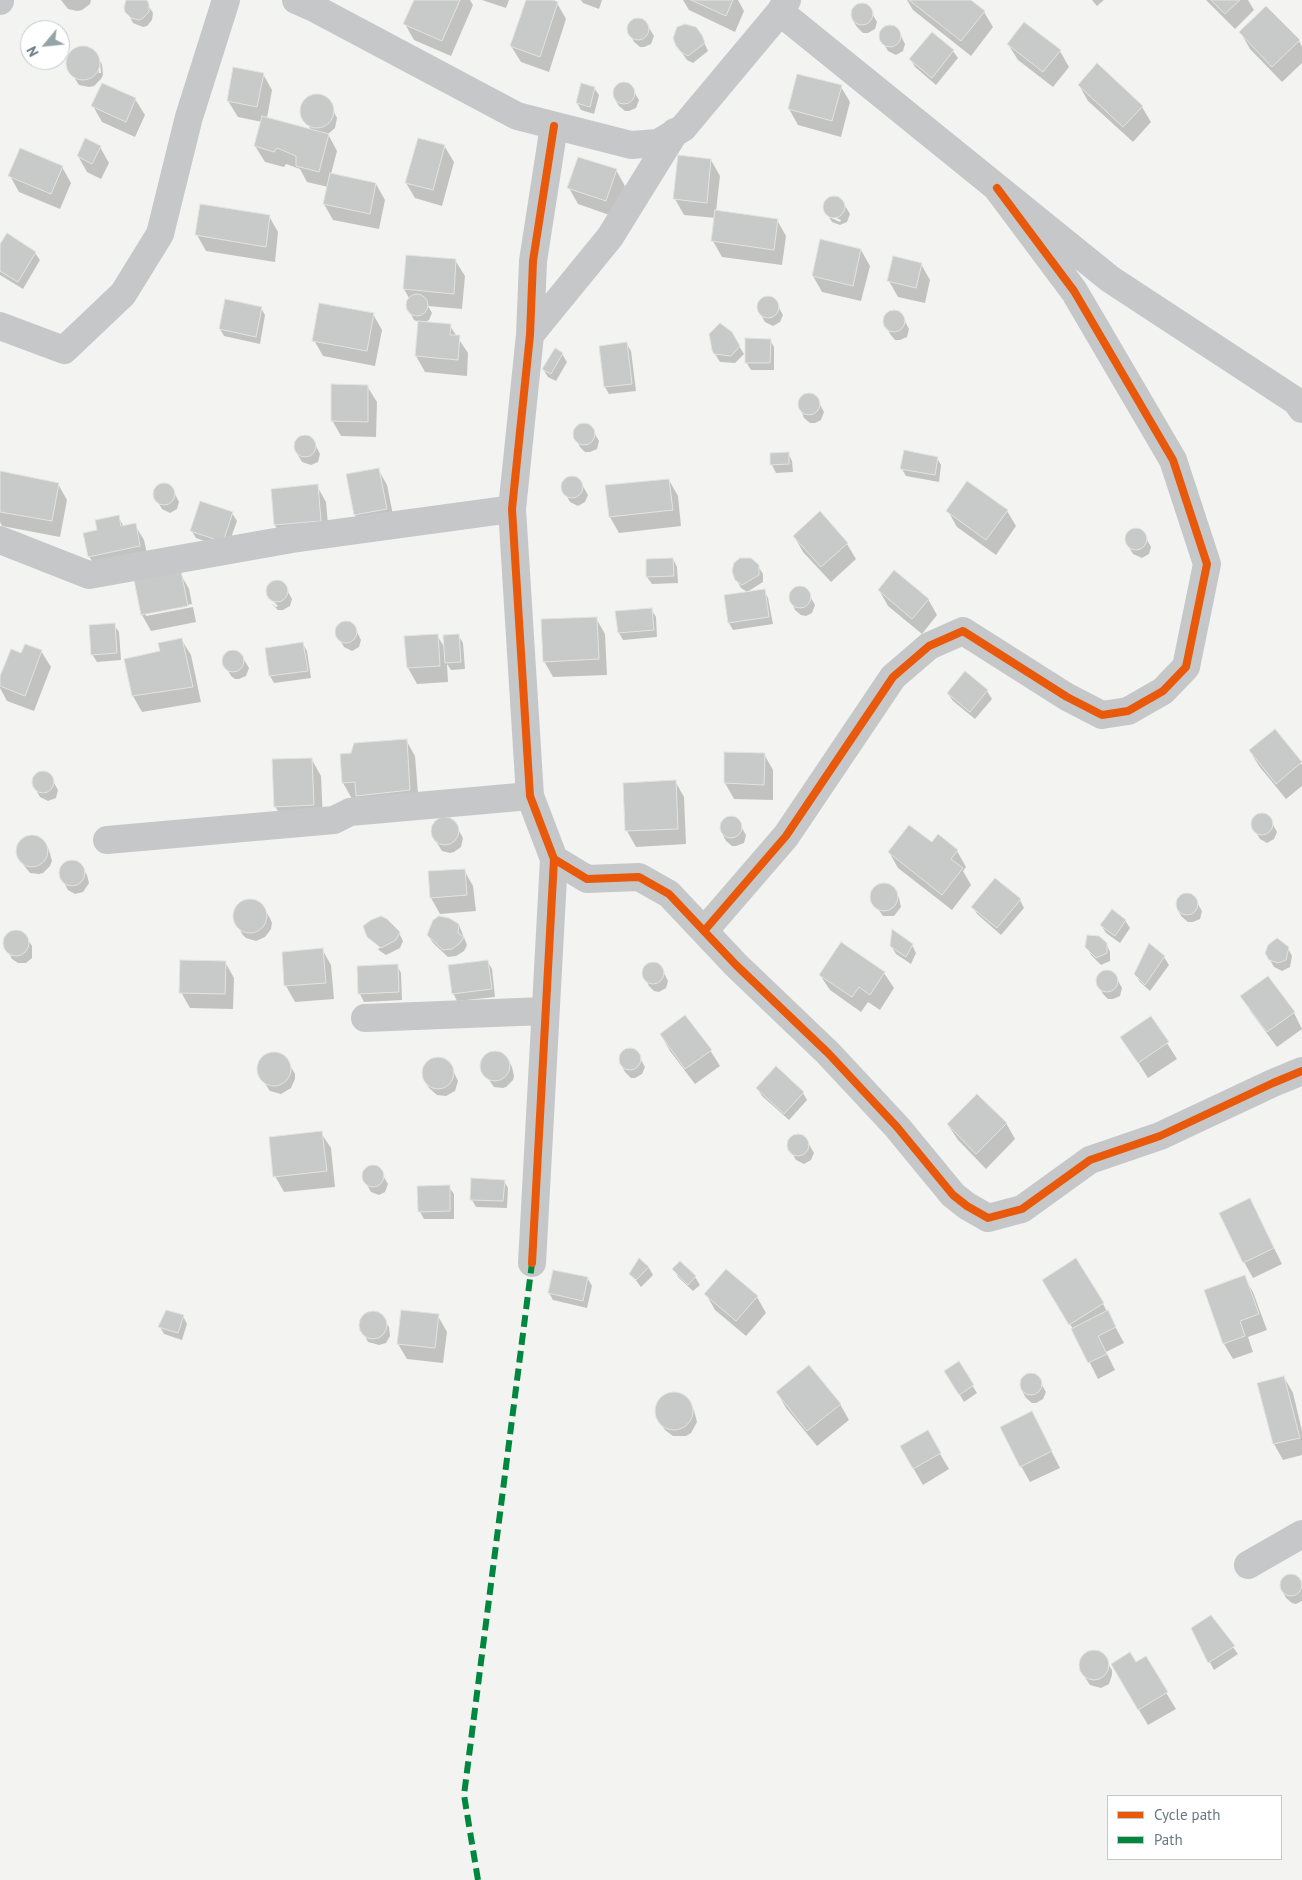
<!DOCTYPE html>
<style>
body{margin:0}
#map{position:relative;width:1302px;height:1880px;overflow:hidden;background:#f3f3f2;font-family:"PT Sans",sans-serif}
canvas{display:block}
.legend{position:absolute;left:1107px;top:1795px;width:175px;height:65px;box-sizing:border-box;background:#fff;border:1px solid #c2c9cc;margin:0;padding:6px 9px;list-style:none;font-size:15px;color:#66797f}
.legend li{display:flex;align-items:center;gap:10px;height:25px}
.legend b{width:25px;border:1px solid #c2c9cc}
.north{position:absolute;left:20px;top:20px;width:50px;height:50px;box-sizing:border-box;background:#fff;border:1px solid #c2c9cc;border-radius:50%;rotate:242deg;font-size:14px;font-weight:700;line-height:20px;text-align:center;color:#66797f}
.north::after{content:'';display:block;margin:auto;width:18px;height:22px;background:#97a4a7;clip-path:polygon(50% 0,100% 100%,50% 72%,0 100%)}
</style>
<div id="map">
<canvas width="1302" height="1880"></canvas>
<ul class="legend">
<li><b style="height:6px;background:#e8590c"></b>Cycle path</li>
<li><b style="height:6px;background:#00873e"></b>Path</li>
</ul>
<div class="north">N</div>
</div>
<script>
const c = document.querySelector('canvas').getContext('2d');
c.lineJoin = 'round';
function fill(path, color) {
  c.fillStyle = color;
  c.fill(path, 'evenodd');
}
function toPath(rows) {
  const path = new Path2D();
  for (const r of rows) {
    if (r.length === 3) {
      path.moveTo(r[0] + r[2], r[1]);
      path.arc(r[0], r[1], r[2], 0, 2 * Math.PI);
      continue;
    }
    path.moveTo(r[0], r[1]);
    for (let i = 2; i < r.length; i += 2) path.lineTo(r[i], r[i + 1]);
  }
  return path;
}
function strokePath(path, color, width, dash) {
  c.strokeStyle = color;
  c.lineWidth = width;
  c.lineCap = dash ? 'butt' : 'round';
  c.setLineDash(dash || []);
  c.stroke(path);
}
const shadow = toPath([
 [61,0,91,0,90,4,82,10,77,11,68,9],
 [129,0,145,0,148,5,153,13,152,20,147,26,143,27,133,23,129,15],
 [415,0,470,0,473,5,451,56,414,40,405,24],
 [482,0,509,0,506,8],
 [527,0,550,0,557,3,566,19,549,72,521,62,511,46],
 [581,0,602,0,599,9,583,3],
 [683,0,738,0,744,11,735,32,689,10],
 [907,0,969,0,984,12,993,27,971,56,913,10],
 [1092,0,1104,0,1097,6],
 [1206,0,1248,0,1254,10,1235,29],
 [861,4,868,6,877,22,875,29,868,33,863,33,857,27,852,19,854,8],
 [638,19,645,21,654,36,651,44,644,47,640,47,634,42,628,30,630,22],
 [889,25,897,28,905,44,903,51,896,55,888,51,880,37,882,29],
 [932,33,953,51,958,58,936,85,915,67,911,60],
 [1241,33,1299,41,1302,47,1302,63,1282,82,1250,49],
 [701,36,708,51,693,63,687,60,677,46],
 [1008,44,1060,51,1069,67,1053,87,1018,60],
 [79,47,90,48,97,56,99,73,101,73,100,61,102,64,103,75,101,79,94,86,89,87,79,85,68,68,67,63,70,53],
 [263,74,272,90,267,118,312,131,302,116,301,111,305,101,309,97,319,95,328,100,337,118,335,128,328,134,337,151,331,174,376,184,385,200,379,229,333,220,324,204,328,187,307,182,300,169,286,164,284,167,265,162,255,146,262,122,238,117,228,101],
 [623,82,630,85,639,100,636,108,629,111,625,111,619,106,614,98,616,86],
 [1079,85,1142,107,1151,122,1133,142,1088,101],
 [841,87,850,102,841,137,798,125,789,109],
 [594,88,599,95,594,114,581,110,577,103],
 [135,99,145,115,135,137,102,122,93,106],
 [100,147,109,163,101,179,87,172,78,156],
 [445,147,454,162,442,206,415,198,406,183],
 [711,160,720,176,716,212,777,220,786,236,782,265,722,257,713,241,716,218,684,215,675,199],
 [62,167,71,183,60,209,19,192,10,176],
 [616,170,625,186,615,217,578,204,569,188],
 [834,197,841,199,850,214,847,222,840,225,832,222,829,217,840,222,841,220,827,214,824,208,827,200],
 [269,216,278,232,275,262,206,251,197,235],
 [0,247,35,253,40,260,23,289,0,275],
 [861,250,870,266,861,301,822,292,813,276],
 [455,260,465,276,462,309,428,306,432,313,429,320,423,323,450,326,468,353,467,376,425,372,416,356,419,322,414,320,406,305,409,298,404,289],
 [921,264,930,280,925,303,898,297,889,281],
 [767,297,774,299,783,315,780,322,773,326,765,322,757,308,760,301],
 [261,308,265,315,260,344,224,336,220,329],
 [893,311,901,314,909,329,907,337,900,340,895,340,890,334,884,322,886,315],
 [373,314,382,330,375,366,323,356,314,340],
 [731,333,744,354,735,363,720,362,715,354],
 [770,340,774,347,774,370,751,370,746,362],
 [627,344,631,351,636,391,609,394,605,387],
 [562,354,567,362,556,381,548,377,543,369],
 [367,386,377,402,376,437,341,436,332,420],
 [808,394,816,397,824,412,821,420,815,423,810,423,804,418,799,405,801,398],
 [583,424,590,426,599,441,597,449,590,452,585,452,580,447,574,435,576,427],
 [304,436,312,438,320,454,318,462,311,465,302,462,294,448,297,440],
 [788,453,792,461,793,472,776,473,772,465,771,454],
 [937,458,941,465,939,482,906,476,902,469],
 [378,469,387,485,395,525,364,531,355,515,348,475],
 [0,475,58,484,67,500,60,537,2,526,0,522],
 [571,477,579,479,588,495,585,502,578,506,570,502,562,488,565,480],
 [669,480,678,496,681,526,619,533,610,517],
 [163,484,171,486,179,502,177,509,170,513,162,509,154,495,156,488],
 [317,486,326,502,329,536,284,541,275,525],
 [948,511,1007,511,1016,526,996,555,957,527],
 [232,513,237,521,227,549,196,538,191,530],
 [118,516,124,527,135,525,144,540,149,562,98,572,89,556,98,531],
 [1135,529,1142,531,1151,547,1149,554,1142,558,1133,554,1125,540,1128,532],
 [794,536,847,544,856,559,831,582,803,552],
 [673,559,677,567,678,583,652,584,647,577],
 [758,566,763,574,763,582,747,592,741,588,736,579],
 [180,573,189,589,192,604,146,613,146,616,193,607,196,622,151,631,142,615,136,581],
 [276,581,283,583,292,599,290,606,283,610,278,610,271,603,276,607,278,606,269,597,269,599,266,592,269,585],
 [799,587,806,589,815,605,812,613,806,616,801,615,795,610,790,598,792,591],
 [764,590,768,598,773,624,733,630,729,623],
 [879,590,928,599,937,615,922,634,888,606],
 [651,609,656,617,657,637,623,640,619,633],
 [596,618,605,634,607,675,553,677,544,661],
 [346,622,353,624,361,640,359,647,352,651,344,647,336,633,339,625],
 [114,625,119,632,121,660,97,662,92,654],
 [437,635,446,650,458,635,463,643,465,669,451,670,447,664,448,682,417,684,408,668],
 [181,639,191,655,201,702,142,712,133,696,162,652],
 [303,644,307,651,311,678,274,683,270,676],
 [233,650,240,653,249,668,246,676,239,679,235,679,231,676,223,661,226,654],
 [41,651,51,667,34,711,7,701,0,688,0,680,22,655],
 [965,673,987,691,992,699,975,719,953,701,948,694],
 [1275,731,1302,765,1302,786,1286,799,1259,766,1250,751],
 [406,740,415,756,419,806,352,799,343,783,352,754],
 [725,753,764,754,773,770,773,800,734,799,725,783],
 [312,760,321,776,323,821,284,822,275,806],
 [42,772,49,774,58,790,56,798,48,801,40,797,32,783,35,776],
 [675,781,684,797,686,844,636,847,627,831,624,784],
 [1261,813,1268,816,1277,832,1274,839,1267,843,1260,839,1251,824,1254,817],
 [730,817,737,820,746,835,744,843,736,846,732,846,726,841,720,829,723,821],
 [447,818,454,822,463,838,461,847,454,852,450,853,442,851,432,835,433,826,435,823,438,820],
 [26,836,36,836,45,842,49,850,52,861,50,866,43,873,39,874,30,873,18,858,16,854,18,843],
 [932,844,957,851,966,867,963,871,971,885,952,910,898,868,889,852],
 [72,861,80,864,87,875,89,883,83,892,75,894,68,890,60,875,62,867],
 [464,870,473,886,476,911,440,914,431,898,429,873],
 [884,884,888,885,895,890,899,898,901,907,894,916,883,916,873,902,871,894,876,887],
 [1186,893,1193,896,1202,911,1200,919,1193,922,1188,922,1182,917,1177,909,1179,897],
 [247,900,258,902,262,905,270,918,272,923,271,929,265,937,256,941,246,938,242,934,234,915,238,905],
 [1020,900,1024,908,1001,935,977,914,973,907],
 [1125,920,1130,928,1120,943,1106,933,1101,925],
 [459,925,467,945,464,951,456,956,448,957,433,943,428,935],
 [18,931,27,938,32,946,32,958,26,963,18,963,12,959,4,943,10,932],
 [399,933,403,941,400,948,386,955,380,951,372,943,378,949],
 [1106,943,1110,952,1110,961,1101,965,1091,955,1087,947],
 [912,945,916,953,911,964,896,954,891,946],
 [1288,948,1292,956,1290,967,1282,971,1274,967,1266,953],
 [322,949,331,965,334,999,295,1002,286,986,283,953],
 [1164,957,1169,965,1150,991,1140,982,1135,974],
 [225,962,234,978,233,1009,190,1008,181,992],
 [488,962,492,969,495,997,457,1001,453,993],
 [652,963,660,965,668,981,666,988,659,992,654,991,649,986,643,974,645,967],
 [397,965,401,973,402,1000,364,1002,360,994,359,967],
 [1106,970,1114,973,1122,988,1120,996,1113,999,1108,999,1103,994,1098,985,1099,974],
 [884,973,894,988,880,1010,868,1002,861,1012,830,990,820,975],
 [1242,996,1294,1013,1302,1029,1277,1047,1251,1012],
 [1151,1018,1177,1059,1148,1078,1122,1037],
 [661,1035,710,1050,720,1066,695,1084,670,1051],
 [629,1049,636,1051,645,1067,642,1074,635,1078,631,1078,625,1072,619,1060,622,1053],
 [276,1052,285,1057,295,1074,295,1079,291,1088,281,1094,270,1091,258,1073,259,1063,266,1055],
 [492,1053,501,1054,508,1059,512,1067,514,1076,513,1080,506,1087,503,1088,494,1087,483,1071,482,1062,484,1058],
 [442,1058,450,1064,458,1081,455,1091,446,1096,437,1095,429,1088,422,1075,424,1065,432,1059],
 [757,1088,803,1093,807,1100,789,1120,762,1096],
 [1006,1123,1015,1139,986,1169,958,1140,948,1125],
 [321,1133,331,1148,335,1187,284,1192,275,1176],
 [798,1135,805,1137,814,1153,811,1160,804,1164,796,1160,788,1146,791,1139],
 [372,1166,379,1169,388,1184,385,1192,379,1195,371,1192,363,1178,365,1170],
 [504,1181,508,1188,507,1208,476,1207,472,1200],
 [449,1187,454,1194,454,1219,424,1219,420,1212],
 [1250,1200,1282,1264,1253,1278,1244,1262],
 [639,1260,649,1268,653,1275,641,1287,631,1274],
 [1075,1260,1103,1304,1124,1343,1106,1352,1115,1370,1098,1379,1073,1329,1052,1296],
 [680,1262,695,1277,700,1285,693,1291,678,1277,674,1269],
 [1244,1277,1253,1292,1267,1330,1248,1337,1253,1352,1233,1359,1224,1344],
 [588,1279,592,1286,587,1308,553,1300,549,1293],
 [706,1294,757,1297,766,1313,746,1336,715,1310],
 [374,1312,384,1319,389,1327,390,1336,386,1343,379,1345,368,1342,360,1326,366,1314],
 [183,1316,187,1324,182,1340,164,1334,160,1327],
 [438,1316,447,1332,443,1363,407,1359,398,1344],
 [958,1363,977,1393,964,1402,946,1371],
 [1030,1374,1037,1377,1046,1392,1043,1399,1036,1403,1032,1403,1026,1398,1021,1389,1023,1378],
 [1284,1377,1293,1393,1302,1431,1302,1455,1283,1460,1274,1444,1259,1383],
 [777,1392,840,1404,849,1420,817,1446,786,1408],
 [668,1394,680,1394,685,1397,694,1410,697,1422,691,1433,686,1436,673,1436,665,1430,660,1422,657,1412,659,1401],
 [1040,1429,1060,1468,1030,1482,1021,1466],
 [927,1432,949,1469,923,1485,901,1447],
 [1290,1575,1297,1577,1302,1585,1302,1601,1296,1604,1292,1603,1286,1598,1280,1586,1283,1578],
 [1211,1617,1238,1654,1214,1670,1192,1629],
 [1092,1651,1101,1654,1112,1670,1112,1675,1109,1684,1101,1688,1090,1685,1082,1673,1079,1664,1084,1655],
 [1145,1658,1176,1709,1148,1725,1112,1665,1136,1664]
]);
const building = toPath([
 [126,0,147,0,149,4,149,12,143,18,139,20,131,18,125,12,124,8,126,0],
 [414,0,460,0,442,41,403,24,414,0],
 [526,0,553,0,558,2,540,57,510,46,526,0],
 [691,0,733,0,726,16,691,0],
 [909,0,971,0,985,11,961,41,909,0],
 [1211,0,1240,0,1225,14,1211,0],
 [862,14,11],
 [1266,6,1300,40,1272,67,1239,32,1266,6],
 [638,29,11],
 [1024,22,1061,50,1043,72,1007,44,1024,22],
 [685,24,696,27,702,35,705,43,688,56,681,52,676,46,673,38,677,27,685,24],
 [890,36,11],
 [932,32,954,50,932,78,909,59,932,32],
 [83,63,17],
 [1097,63,1143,106,1123,127,1078,85,1097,63],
 [233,67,264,73,257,107,227,101,233,67],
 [797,74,842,85,832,121,788,109,797,74],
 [624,93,11],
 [102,83,136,98,126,122,91,106,102,83],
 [581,83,595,87,590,107,576,103,581,83],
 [317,111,17],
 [262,116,329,134,319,172,296,166,296,156,277,148,274,152,254,146,262,116],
 [85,138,101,146,92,164,77,156,85,138],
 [418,138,445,145,433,190,405,183,418,138],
 [20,148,63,166,51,194,8,176,20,148],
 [678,155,711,159,707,203,673,199,678,155],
 [578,157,617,169,606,201,567,188,578,157],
 [330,173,376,183,370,214,323,204,330,173],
 [834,207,11],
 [200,204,270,215,266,247,195,235,200,204],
 [715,210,778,219,774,250,711,241,715,210],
 [7,233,36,252,18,282,0,271,0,244,7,233],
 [820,239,861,249,853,286,812,276,820,239],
 [406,255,456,259,454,294,403,289,406,255],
 [893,256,922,263,916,288,887,281,893,256],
 [417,305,11],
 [768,307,11],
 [225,299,262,307,256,337,219,329,225,299],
 [319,303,374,313,367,351,312,341,319,303],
 [894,321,11],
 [418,321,451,324,450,335,460,335,458,360,415,356,418,321],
 [720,323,732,332,740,346,731,356,714,354,712,350,709,334,720,323],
 [745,338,771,339,770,363,745,363,745,338],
 [627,342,632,384,604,387,599,346,627,342],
 [555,348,563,353,551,374,542,369,555,348],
 [331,384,368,385,368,422,331,421,331,384],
 [809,404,11],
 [584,434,11],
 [305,446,11],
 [904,450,938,457,935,475,900,469,904,450],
 [789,452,789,464,770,465,770,453,789,452],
 [379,468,387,509,354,515,346,474,379,468],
 [0,471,59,483,52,521,0,512,0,471],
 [572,487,11],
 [669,479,673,510,609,517,605,485,669,479],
 [967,481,1008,510,986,540,946,511,967,481],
 [164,494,11],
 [318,484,321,521,274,525,271,489,318,484],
 [200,501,233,512,223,542,190,531,200,501],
 [820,511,848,543,821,567,793,536,820,511],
 [119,515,121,526,136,523,140,546,88,557,83,533,97,530,95,520,119,515],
 [1136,539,11],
 [673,558,674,576,646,577,646,559,673,558],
 [740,558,751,558,759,565,759,575,742,585,735,580,732,571,734,563,740,558],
 [894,570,929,599,912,619,878,590,894,570],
 [181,571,188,606,141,615,134,580,181,571],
 [277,591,11],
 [800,597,11],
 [765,589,769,617,728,623,724,595,765,589],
 [652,608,654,630,618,633,615,611,652,608],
 [597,617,599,659,543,662,541,619,597,617],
 [346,632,11],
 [115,623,117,653,91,655,89,625,115,623],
 [438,634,440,666,407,668,404,636,438,634],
 [459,634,461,662,445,663,443,635,459,634],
 [182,638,193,687,132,696,124,659,160,651,158,643,182,638],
 [303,642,308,671,269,676,265,648,303,642],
 [25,644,42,650,25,696,0,686,0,676,11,649,21,653,25,644],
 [233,661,11],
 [965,671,988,690,970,712,947,693,965,671],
 [1275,729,1302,762,1276,784,1249,750,1275,729],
 [407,739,410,790,356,796,355,782,342,783,340,754,351,753,354,743,407,739],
 [724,752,765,753,764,785,724,783,724,752],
 [312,758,314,805,274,807,272,759,312,758],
 [43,782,11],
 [676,780,678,829,625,831,623,783,676,780],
 [1262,824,11],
 [731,827,11],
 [445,831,14],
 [909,825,932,842,938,834,958,850,951,859,963,868,942,895,888,852,909,825],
 [32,851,16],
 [72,873,13],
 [465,869,467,895,430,898,428,871,465,869],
 [995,878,1021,899,997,928,971,907,995,878],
 [884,897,14],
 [1187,904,11],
 [250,916,17],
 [1112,909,1126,920,1115,936,1100,925,1112,909],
 [381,916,387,919,400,932,396,940,381,948,367,937,363,926,371,920,381,916],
 [439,916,449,918,459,924,458,933,464,937,460,943,452,949,443,950,427,935,433,920,439,916],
 [892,929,913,944,906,957,890,946,892,929],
 [16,943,13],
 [1087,935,1099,936,1107,943,1107,953,1096,958,1085,947,1087,935],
 [1277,938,1289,947,1286,960,1278,963,1269,960,1265,953,1268,945,1277,938],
 [841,942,885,972,870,995,859,987,852,997,819,975,841,942],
 [1149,943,1165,956,1145,985,1134,974,1149,943],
 [323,948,326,983,284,986,282,952,323,948],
 [180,960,226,961,225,994,179,993,180,960],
 [488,960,492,989,452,994,448,965,488,960],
 [653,973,11],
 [398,964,399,992,358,994,357,966,398,964],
 [1107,981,11],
 [1268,976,1295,1012,1267,1032,1240,996,1268,976],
 [685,1015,712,1050,685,1069,660,1034,685,1015],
 [1151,1016,1169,1042,1138,1063,1120,1037,1151,1016],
 [630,1059,11],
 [495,1066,15],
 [274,1069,17],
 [438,1073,16],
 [776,1066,804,1092,784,1114,756,1088,776,1066],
 [977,1094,1007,1123,976,1154,947,1124,977,1094],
 [322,1131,327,1171,273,1177,269,1137,322,1131],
 [798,1145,11],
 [373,1176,11],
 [471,1178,505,1180,503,1201,470,1200,471,1178],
 [450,1185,450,1211,418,1212,417,1186,450,1185],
 [1250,1198,1274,1248,1243,1263,1219,1213,1250,1198],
 [639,1258,649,1267,636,1280,629,1274,639,1258],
 [1076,1258,1104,1303,1069,1325,1042,1280,1076,1258],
 [680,1261,696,1276,688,1285,672,1269,680,1261],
 [726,1269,758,1296,736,1321,704,1294,726,1269],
 [553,1270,588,1277,583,1301,548,1293,553,1270],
 [1245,1275,1259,1314,1240,1321,1245,1336,1223,1344,1204,1290,1245,1275],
 [166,1310,184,1315,178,1333,158,1327,166,1310],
 [401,1310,439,1314,435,1348,397,1344,401,1310],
 [1108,1310,1116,1327,1098,1336,1107,1354,1088,1363,1071,1329,1108,1310],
 [373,1325,14],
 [959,1361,974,1385,959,1395,944,1371,959,1361],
 [809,1365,841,1404,807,1431,776,1392,809,1365],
 [1031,1384,11],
 [1284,1376,1300,1438,1273,1444,1257,1383,1284,1376],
 [674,1411,19],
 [1032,1411,1052,1451,1020,1467,1000,1427,1032,1411],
 [928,1430,941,1453,913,1469,900,1446,928,1430],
 [1291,1585,11],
 [1211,1615,1235,1646,1208,1663,1191,1628,1211,1615],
 [1094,1665,15],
 [1130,1652,1136,1662,1146,1656,1168,1692,1138,1710,1111,1664,1130,1652]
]);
const street = toPath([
 [296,0,314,8,517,116,631,145,658,143,683,128,780,12,787,0],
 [0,1,0,0],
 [780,12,1110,279,1296,401,1302,409],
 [0,326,64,350,123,294,160,234,189,117,226,0],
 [530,335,610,237,675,132],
 [0,540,89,575,292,539,512,509],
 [107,840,334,820,350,812,530,796],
 [554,859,587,879,639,877,669,894,736,965,828,1053,897,1127,953,1195,967,1206,988,1218,1022,1209,1090,1160,1160,1136,1273,1083,1302,1071],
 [704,931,786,836,893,677,929,646,963,631,1067,697,1102,715,1128,711,1163,691,1186,667,1207,564,1173,460,1074,291,997,188],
 [365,1018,544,1011],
 [532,1263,554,859,530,796,512,509,530,335,533,261,554,126],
 [1248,1565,1302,1534]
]);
const quiet = toPath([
 [478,1880,464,1795,532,1263]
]);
const cycleway = toPath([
 [554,859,587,879,639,877,669,894,736,965,828,1053,897,1127,953,1195,967,1206,988,1218,1022,1209,1090,1160,1160,1136,1273,1083,1302,1071],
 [704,931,786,836,893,677,929,646,963,631,1067,697,1102,715,1128,711,1163,691,1186,667,1207,564,1173,460,1074,291,997,188],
 [532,1263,554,859,530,796,512,509,530,335,533,261,554,126]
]);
fill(shadow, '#0003');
fill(building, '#c8caca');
strokePath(building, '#e2e2e2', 1);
strokePath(street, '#c5c7c8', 28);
strokePath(quiet, '#00873e', 6, [12, 6]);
strokePath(cycleway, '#e8590c', 8);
</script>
